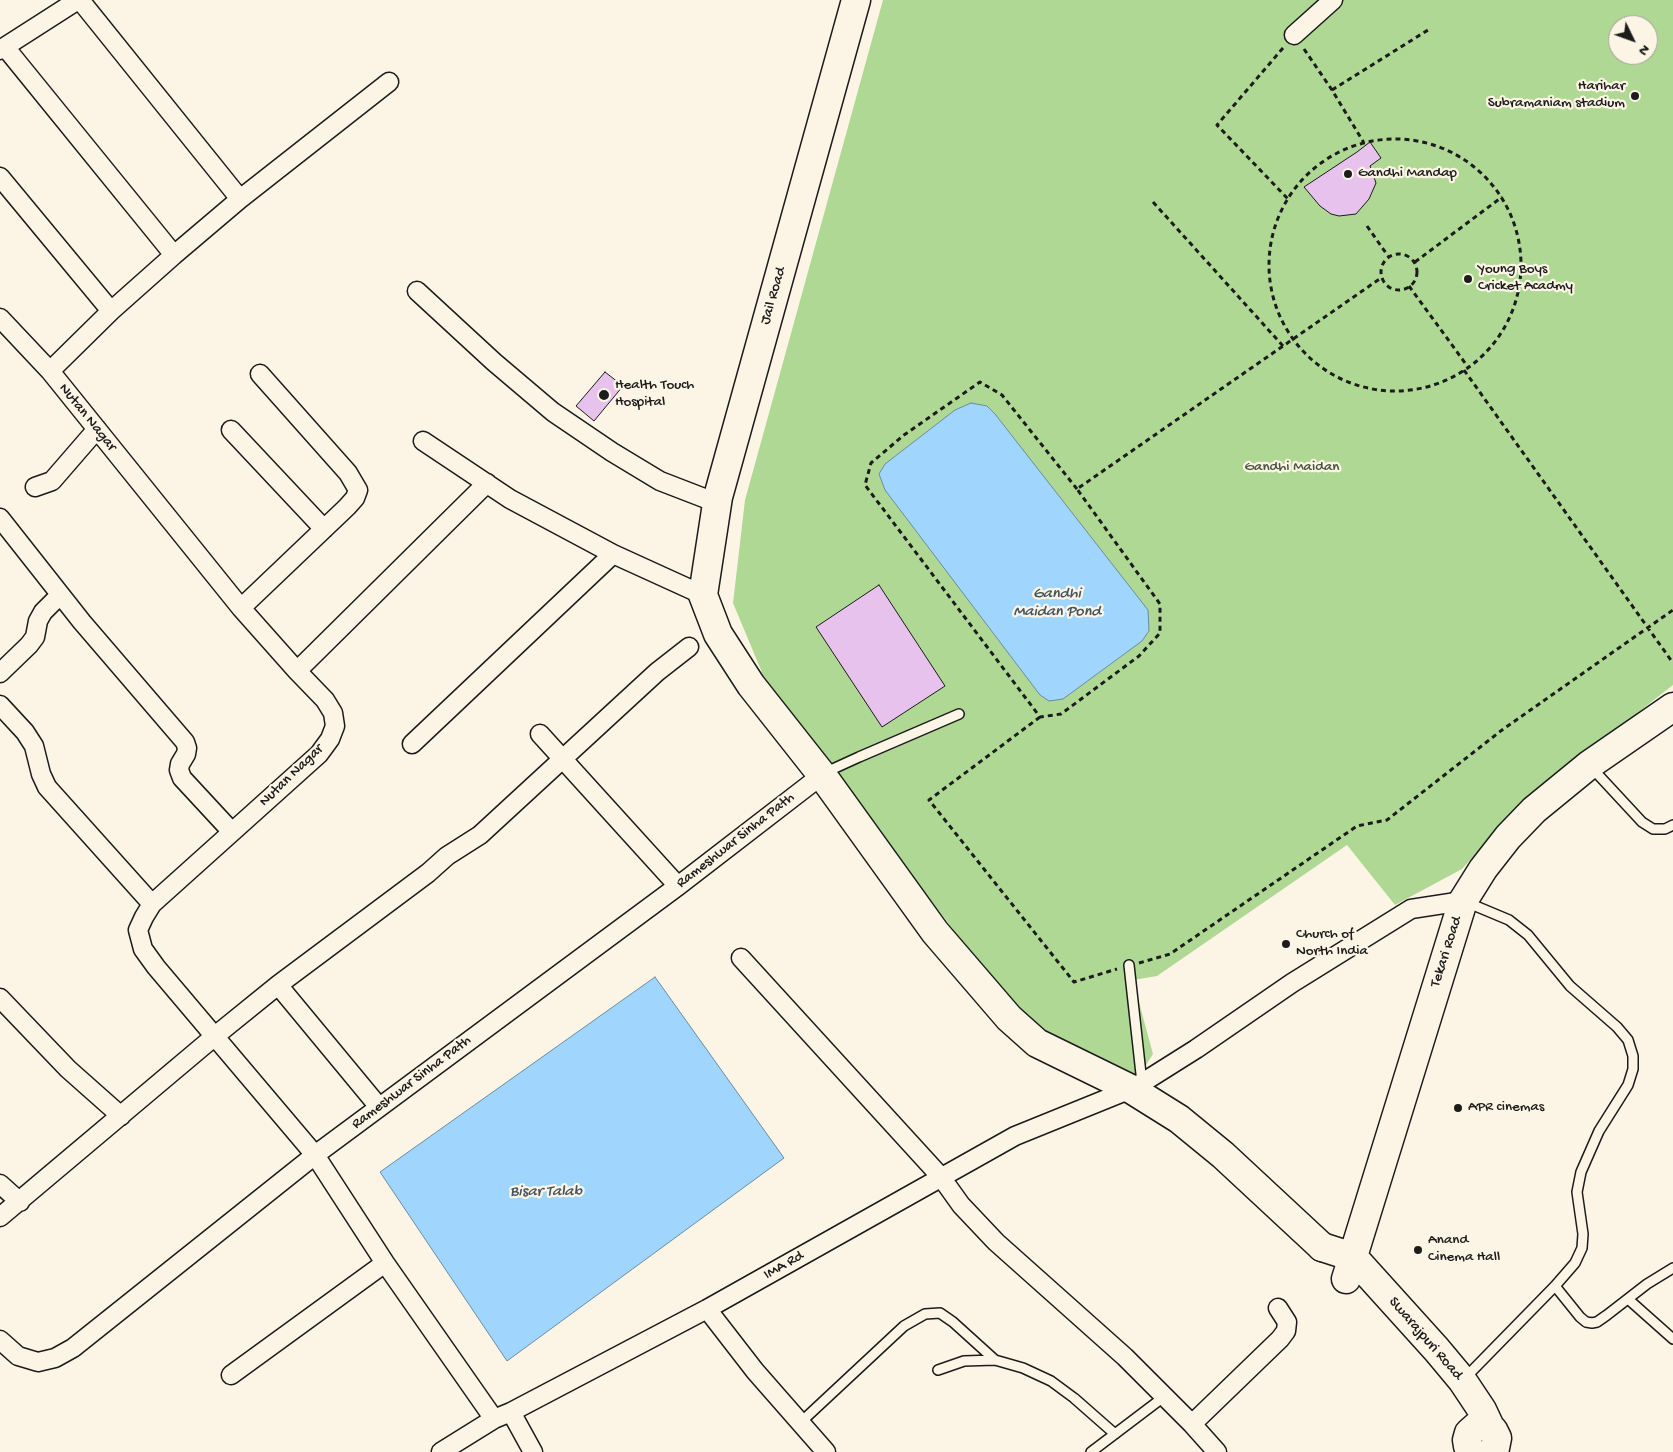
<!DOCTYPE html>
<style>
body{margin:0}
#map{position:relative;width:1673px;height:1452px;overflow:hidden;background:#fcf5e5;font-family:"Gochi Hand",sans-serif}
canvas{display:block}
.north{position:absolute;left:1608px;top:15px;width:50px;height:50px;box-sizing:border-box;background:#fcf5e5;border:1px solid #a29e95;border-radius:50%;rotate:132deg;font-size:14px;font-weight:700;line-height:20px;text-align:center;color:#1c1c1c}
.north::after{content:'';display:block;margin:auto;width:18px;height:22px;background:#1c1c1c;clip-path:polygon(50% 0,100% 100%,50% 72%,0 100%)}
</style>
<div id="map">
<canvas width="1673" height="1452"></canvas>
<div class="north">N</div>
</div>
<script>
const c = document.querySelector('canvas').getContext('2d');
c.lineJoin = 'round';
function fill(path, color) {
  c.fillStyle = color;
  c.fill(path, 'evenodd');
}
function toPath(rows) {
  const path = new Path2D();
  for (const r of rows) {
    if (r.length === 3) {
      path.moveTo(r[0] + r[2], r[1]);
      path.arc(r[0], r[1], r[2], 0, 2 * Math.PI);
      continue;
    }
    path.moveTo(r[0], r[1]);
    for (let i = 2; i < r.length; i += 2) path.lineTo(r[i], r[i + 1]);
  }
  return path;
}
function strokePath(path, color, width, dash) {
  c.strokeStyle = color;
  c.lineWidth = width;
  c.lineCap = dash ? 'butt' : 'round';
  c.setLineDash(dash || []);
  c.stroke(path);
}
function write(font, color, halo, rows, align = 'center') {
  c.font = font + ' "Gochi Hand",sans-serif';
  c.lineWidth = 4.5;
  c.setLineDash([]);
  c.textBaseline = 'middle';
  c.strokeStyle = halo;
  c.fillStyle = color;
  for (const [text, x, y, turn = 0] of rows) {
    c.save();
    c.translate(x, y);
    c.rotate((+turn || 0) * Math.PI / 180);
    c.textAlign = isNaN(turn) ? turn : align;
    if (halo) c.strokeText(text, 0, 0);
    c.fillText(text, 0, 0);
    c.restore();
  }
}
const green = toPath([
 [883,0,1673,0,1673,685,1520,805,1462,869,1395,905,1347,845,1157,976,1133,980,1153,1054,1131,1089,1023,1022,766,682,733,603,745,500],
 [1618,25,1648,25,1648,55,1618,55]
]);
const water = toPath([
 [971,403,987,406,995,414,1148,610,1149,631,1142,641,1063,699,1049,701,1040,695,885,490,879,474,885,464,955,410,971,403],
 [655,977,784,1158,507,1361,380,1172,655,977]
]);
const building = toPath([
 [1370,142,1381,158,1370,166,1376,183,1369,199,1356,214,1339,216,1331,214,1320,206,1304,187,1357,152,1370,142],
 [605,372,623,386,594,421,576,406,605,372],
 [879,585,945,686,882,727,816,627,879,585]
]);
const path = toPath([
 [1283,48,1217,125,1288,199],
 [1304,49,1332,90,1364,143],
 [1332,90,1428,30],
 [1395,265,126],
 [1153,202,1283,346],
 [1367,226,1388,256],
 [1399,272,18],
 [1415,262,1502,197],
 [1409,286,1468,367],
 [1464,370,1673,663],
 [1077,489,1002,395,980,382,904,435,871,463,865,485,1040,717,1061,714,1139,656,1160,633,1160,604,1077,489,1381,278],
 [1040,717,929,800,1074,982,1117,969],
 [1139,963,1170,954,1357,826,1387,820,1502,730,1673,610]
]);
const service = toPath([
 [1591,767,1642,822,1653,829,1665,829,1673,825],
 [824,773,859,757,959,714],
 [1129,965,1142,1083],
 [1555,1286,1580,1317,1586,1322,1592,1323,1597,1322,1607,1315,1647,1284,1673,1268],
 [1628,1299,1673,1339],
 [938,1370,964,1361,995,1360,1023,1368,1051,1381,1074,1398,1115,1434],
 [1465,1378,1555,1286,1575,1263,1582,1248,1583,1234,1577,1192,1581,1172,1599,1131,1628,1085,1633,1069,1633,1056,1628,1040,1617,1027,1570,986,1528,935,1509,920,1466,902],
 [800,1423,904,1326,925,1314,940,1313,953,1322,995,1360],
 [1091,1452,1165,1396]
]);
const minor = toPath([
 [1294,35,1333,0],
 [5,47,174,255],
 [0,50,78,0],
 [0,177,111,311],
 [240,199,389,82],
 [417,291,494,362,553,412,612,452,660,481,717,503],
 [0,318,50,371,241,608,297,671,325,700,333,713,335,726,330,739,319,754,152,904,144,917,138,930,143,949,156,967,315,1155,385,1263,494,1419],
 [50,371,111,311,174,255,240,199,80,0],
 [231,430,324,529],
 [423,441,510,499,613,554,703,595],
 [35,487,52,481,97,429],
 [0,518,82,622,185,742,187,748,186,754,180,764,179,770,182,778,232,832],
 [241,608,347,507,355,498,358,490,348,473,260,374],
 [297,671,487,483],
 [0,673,29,645,35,637,38,621,43,612,60,595],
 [0,705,25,732,34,746,41,774,47,787,152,904],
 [540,734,678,886],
 [412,744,613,554],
 [741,958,941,1177,961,1205,996,1242,1125,1357,1192,1424,1217,1452],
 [278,985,379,1107],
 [0,998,68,1069,121,1116],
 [0,1184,20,1202],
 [0,1217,215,1036,278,985,428,873,447,856,480,835,657,672,689,647],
 [707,1309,755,1371,826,1452],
 [0,1340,18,1356,38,1362,55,1358,73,1348,315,1155,678,886,822,775],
 [231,1375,385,1263],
 [511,1412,533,1452],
 [1192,1424,1280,1339,1286,1331,1287,1322,1278,1308],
 [441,1452,494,1419,511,1412,707,1309,1015,1136,1131,1089,1142,1083,1196,1049,1292,983,1411,909,1463,901]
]);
const primary = toPath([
 [856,0,718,497,703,595,718,634,751,685,822,775,935,932,1009,1018,1037,1043,1131,1089,1179,1119,1223,1155,1322,1247]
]);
const trunk = toPath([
 [1322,1247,1353,1257,1437,1350,1462,1380,1482,1410,1490,1427],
 [1346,1279,1463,901,1483,869,1508,837,1534,810,1589,765,1673,707],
 [1472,1452,1468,1446,1467,1440,1469,1433,1478,1425,1484,1425,1493,1430,1497,1438,1495,1448,1492,1452]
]);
const markers = [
 [1635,96,5,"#1c1c1c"],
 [1348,174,5,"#1c1c1c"],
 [1468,279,5,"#1c1c1c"],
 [604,395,6,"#1c1c1c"],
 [1286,944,5,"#1c1c1c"],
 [1458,1108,5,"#1c1c1c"],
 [1418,1250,5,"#1c1c1c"]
];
const poiNames = [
 ["Harihar",1625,87,"right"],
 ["Subramaniam stadium",1625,104,"right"],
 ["Gandhi Mandap",1358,174],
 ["Young Boys",1478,270],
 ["Cricket Acadmy",1478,287],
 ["Health Touch",615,386],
 ["Hospital",615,403],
 ["Church of",1296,935],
 ["North India",1296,952],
 ["APR cinemas",1468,1108],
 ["Anand",1428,1241],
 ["Cinema Hall",1428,1258]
];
const streetNames = [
 ["Jail Road",774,296,-74],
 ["Nutan Nagar",87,418,51],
 ["Nutan Nagar",292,776,-44],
 ["Rameshwar Sinha Path",736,841,-38],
 ["Tekari Road",1447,952,-72],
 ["Rameshwar Sinha Path",412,1083,-37],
 ["IMA Rd",784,1266,-30],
 ["Swarajpuri Road",1425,1339,49]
];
const parkNames = [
 ["Gandhi Maidan",1292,468]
];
const waterNames = [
 ["Gandhi",1057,595],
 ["Maidan Pond",1057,613],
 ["Bisar Talab",546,1193]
];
fill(green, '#b0d895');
fill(water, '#a0d5fe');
strokePath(water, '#6b8ba4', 1);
fill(building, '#e7c2ed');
strokePath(building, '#1c1c1c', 1);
strokePath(service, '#1c1c1c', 12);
strokePath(minor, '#1c1c1c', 21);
strokePath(primary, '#1c1c1c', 31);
strokePath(trunk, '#1c1c1c', 31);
strokePath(path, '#1c1c1c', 3, [5, 4]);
strokePath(service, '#fcf5e5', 9);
strokePath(minor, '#fcf5e5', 18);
strokePath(primary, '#fcf5e5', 28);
strokePath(trunk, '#fcf5e5', 28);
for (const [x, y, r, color] of markers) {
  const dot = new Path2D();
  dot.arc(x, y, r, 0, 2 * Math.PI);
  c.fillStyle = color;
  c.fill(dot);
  strokePath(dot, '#fcf5e5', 2);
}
write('15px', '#1c1c1c', '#fcf5e5', poiNames, 'left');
write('15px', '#1c1c1c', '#fcf5e5', streetNames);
write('15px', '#485440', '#fcf5e5', parkNames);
write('italic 16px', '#445460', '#fcf5e5', waterNames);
</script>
